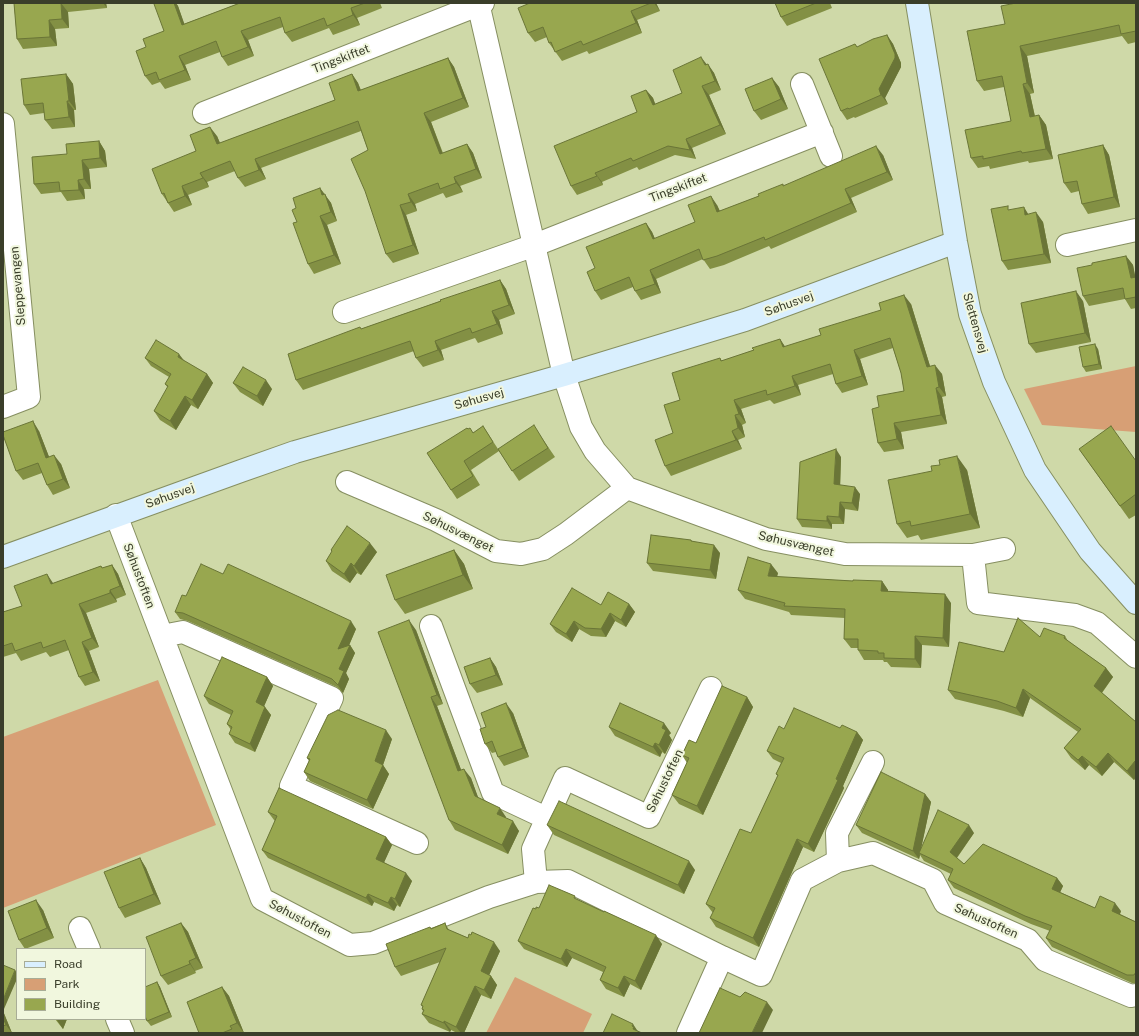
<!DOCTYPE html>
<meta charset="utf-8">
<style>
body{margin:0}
#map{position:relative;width:1139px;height:1036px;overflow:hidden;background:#cfd9a8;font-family:"Public Sans",sans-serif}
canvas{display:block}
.frame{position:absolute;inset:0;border:4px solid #3a3e2a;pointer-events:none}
.legend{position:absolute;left:16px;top:948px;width:130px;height:72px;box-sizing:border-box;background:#f1f7de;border:1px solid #a8ad96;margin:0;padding:5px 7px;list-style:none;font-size:12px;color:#3a3e2a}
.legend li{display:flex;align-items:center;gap:8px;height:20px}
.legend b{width:20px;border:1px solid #a8ad96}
</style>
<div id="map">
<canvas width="1139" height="1036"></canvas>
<div class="frame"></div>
<ul class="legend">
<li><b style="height:5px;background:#d9effe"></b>Road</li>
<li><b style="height:11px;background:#d79f75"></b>Park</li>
<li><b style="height:11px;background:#98a74f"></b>Building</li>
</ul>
</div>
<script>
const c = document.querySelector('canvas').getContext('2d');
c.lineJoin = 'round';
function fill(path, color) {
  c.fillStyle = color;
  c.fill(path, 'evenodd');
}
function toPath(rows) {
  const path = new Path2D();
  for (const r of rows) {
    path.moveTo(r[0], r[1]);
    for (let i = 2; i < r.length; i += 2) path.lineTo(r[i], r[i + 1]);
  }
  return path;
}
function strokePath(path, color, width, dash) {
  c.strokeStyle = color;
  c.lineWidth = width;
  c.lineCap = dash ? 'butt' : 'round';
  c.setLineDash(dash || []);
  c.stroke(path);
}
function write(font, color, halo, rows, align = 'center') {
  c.font = font + ' "Public Sans",sans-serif';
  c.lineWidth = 4;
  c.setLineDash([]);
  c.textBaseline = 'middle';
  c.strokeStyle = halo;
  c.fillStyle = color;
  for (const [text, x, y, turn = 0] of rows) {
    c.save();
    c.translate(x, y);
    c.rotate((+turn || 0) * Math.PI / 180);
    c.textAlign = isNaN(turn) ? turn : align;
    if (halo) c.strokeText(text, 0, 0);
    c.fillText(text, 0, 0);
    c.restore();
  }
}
const green = toPath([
 [1136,366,1136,432,1042,425,1024,389],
 [158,680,216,825,3,908,3,737],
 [515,977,592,1014,583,1033,486,1033]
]);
const street = toPath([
 [478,3,564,375,581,427,595,451,627,488,766,539,845,554,973,555,1004,549],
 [802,84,831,156],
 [204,113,483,3],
 [3,124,29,397,3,407],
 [1067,245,1136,230],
 [344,312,535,245,822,132],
 [347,482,436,520,496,551,521,554,543,549,566,534,627,488],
 [116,515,262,899,350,945,373,943,489,897,536,882,568,881,722,957,688,1033],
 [973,555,978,603,1075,615,1097,623,1136,657],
 [431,626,493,793,546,818],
 [162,636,183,632,332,698,291,786,417,843],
 [838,861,837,833,873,762],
 [536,882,533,849,565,778,649,817,711,688],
 [80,928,89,949],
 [722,957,761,975,802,880,838,861,873,853,933,880,945,903,1028,940,1045,960,1131,996,1136,995],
 [117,1019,123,1033]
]);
const secondary = toPath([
 [917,3,956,242,970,314,994,382,1035,470,1090,551,1136,603],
 [3,557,241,471,295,452,564,375,745,320,956,242]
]);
const wall = toPath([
 [14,3,106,3,107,8,68,12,69,28,55,29,57,46,23,49,17,39],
 [156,3,176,3,178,6,184,24,240,3,380,3,382,8,357,18,360,25,333,35,329,28,292,42,285,33,283,27,248,40,254,56,228,66,222,57,220,52,185,65,191,80,165,89,160,82,152,85,145,76,146,47,164,31],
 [530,3,656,3,660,11,637,20,642,33,589,54,587,51,562,61,549,43,547,37,535,42,528,33],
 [775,3,830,3,832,8,787,26,781,17],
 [1136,3,1136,42,1128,44,1122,36,1027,56,1034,93,1030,94,1035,116,1039,115,1046,125,1053,159,1029,163,1028,161,990,169,989,166,978,168,971,158,1011,121,1004,87,984,91,977,81,1005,24],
 [887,35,893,44,901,63,901,67,885,98,888,104,855,118,854,117,847,120,841,111,855,44,857,47],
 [448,58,454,67,469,107,431,122,443,153,467,144,473,153,482,178,460,186,463,192,446,198,443,193,415,204,417,211,406,215,419,254,393,263,386,254,368,150,361,131,261,168,266,179,245,187,238,178,235,171,207,182,209,187,188,195,192,205,174,212,162,194,196,151,217,136,220,143,335,100,352,74,358,83,361,90],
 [707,64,714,73,721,90,709,95,726,134,692,148,696,159,675,155,639,170,637,167,602,182,603,185,577,195,571,186,637,112,646,90,653,98,655,104,682,93],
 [66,74,73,84,76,110,74,110,75,127,52,129,45,120,44,113,30,115,24,105],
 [772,78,779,87,788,109,761,120,754,111],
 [99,141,105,151,107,167,89,169,91,189,84,189,85,199,67,201,61,192,41,194,34,184,67,154],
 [1103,145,1109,155,1120,207,1088,214,1082,204,1079,191,1071,193,1064,183],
 [883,155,893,180,851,198,857,212,771,249,769,246,724,265,710,269,703,259,656,279,661,293,641,300,635,291,633,287,601,300,595,291,595,268,646,223,652,232,655,239,695,222,717,205,720,211,759,196,784,186],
 [320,188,331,203,337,221,327,225,341,264,314,274,308,264,297,222],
 [1010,210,1028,214,1043,222,1051,263,1008,270,1002,261],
 [1126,256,1133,265,1135,277,1136,277,1136,308,1131,309,1125,299,1089,306,1083,296,1092,265],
 [500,280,506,289,515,314,499,320,503,334,478,343,475,338,441,350,444,360,423,367,416,358,414,351,303,390,296,380,361,329],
 [1083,301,1091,342,1036,353,1029,344],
 [911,304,930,366,942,374,946,396,942,397,947,424,901,432,904,449,884,452,878,443,879,407,904,391,901,373,893,348,860,359,868,385,842,393,836,384,833,374,798,385,801,395,774,404,770,400,741,409,746,423,742,425,745,437,738,440,742,449,671,476,665,466,673,433,720,358,722,361,754,350,780,339,785,347,821,335],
 [1098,349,1102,369,1086,372,1083,367],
 [145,358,184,361,207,374,213,383,198,409,191,405,176,430,160,420,154,411,168,388,165,384,169,377,151,366],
 [233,383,272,389,263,406,240,392],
 [483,426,498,449,540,435,555,457,519,481,499,451,471,470,480,485,457,499,451,490,468,429,473,433],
 [39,431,49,457,61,464,70,488,53,495,47,485,42,473,23,480,16,471],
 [1079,449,1136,461,1136,515,1129,519],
 [841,457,840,485,860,494,858,511,845,509,844,524,832,524,832,529,802,527,797,519],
 [967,470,980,528,921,540,918,535,907,538,897,524],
 [691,540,692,541,720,553,716,579,653,571,647,563],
 [331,550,377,552,361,575,357,573,350,583,332,571,326,561,332,552],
 [454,550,464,564,473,589,405,614,395,600],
 [112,565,118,574,126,595,116,599,117,602,86,613,99,647,89,651,100,681,85,686,79,677,69,650,50,657,46,652,21,661,16,653,3,657,3,612,22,606,54,583,101,566,102,568],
 [778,573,777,577,853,581,882,581,888,590,888,591,951,603,949,647,922,645,921,668,891,667,887,662,884,662,883,660,864,660,858,650,858,648,851,648,844,639,845,618,791,615,789,612,745,599,738,590],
 [223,574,356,629,349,645,350,645,355,653,346,673,349,679,343,693,337,687,188,621,180,619,175,612,186,596],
 [629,604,635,612,626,627,615,621,606,637,591,636,579,629,572,642,556,632,550,624,601,605],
 [416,630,443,704,437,706,461,770,471,778,478,798,506,817,506,818,519,831,508,854,455,830,449,820],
 [1065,636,1068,641,1106,668,1113,677,1102,693,1136,722,1136,777,1134,780,1114,762,1102,776,1089,765,1085,770,1071,758,1064,748,1078,732,1030,698,1023,717,1004,711,955,699,948,690,1004,652,1040,637],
 [490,658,496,667,503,685,477,693,470,684],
 [267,677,273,686,264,706,271,715,255,752,235,743,229,734,231,730,227,724,231,715,209,704,204,696],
 [747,697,753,707,703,815,679,804,672,795,687,763,682,755,696,743],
 [513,713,529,757,504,766,498,757,496,752,492,753,485,744],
 [609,727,671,733,669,735,672,740,665,754,662,752,660,757,615,736],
 [840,728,857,732,863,740,843,786,844,788,814,852,803,847,759,947,716,927,710,918,713,913,706,904,751,833,778,776,776,774,781,763,773,759,767,751,784,729],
 [392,739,383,765,389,774,373,809,310,781,304,772,309,761,307,758],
 [925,794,931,802,921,848,974,833,957,858,964,864,1057,878,1063,886,1060,892,1095,908,1121,911,1120,914,1136,922,1136,983,1132,983,1052,947,1046,938,1050,931,1031,924,954,888,948,880,951,874,924,861,920,855,919,859,862,833,856,825],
 [268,812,386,837,392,845,384,862,412,881,400,907,397,905,394,911,374,902,372,906,268,858,262,850,275,821,274,820],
 [547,825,695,870,684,894,554,835],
 [140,858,146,868,161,904,125,918,119,908],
 [577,900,662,944,641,990,630,984,624,997,606,989,600,980,603,972,572,958,567,967,524,949,518,941,536,909],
 [43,910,54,938,25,949,19,940],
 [181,923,188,932,203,968,195,971,196,973,168,985,161,976],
 [445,923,449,930,500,951,489,975,491,976,497,985,491,999,481,995,464,1033,457,1033,451,1030,450,1032,429,1023,422,1014,423,1011,422,1009,423,1007,421,1005,440,962,401,976,395,967,431,928],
 [157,982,160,987,172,1017,151,1026,147,1021],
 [222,987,229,996,244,1033,199,1033],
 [3,1011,12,1033,3,1033],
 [55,1019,67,1019,63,1029]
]);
const shadedWall = toPath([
 [61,3,68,12,69,28,62,19],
 [103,3,106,3,107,8],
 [174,3,176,3,178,6,188,34,182,25],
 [654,3,656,3,660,11],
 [351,8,357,18,360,25,353,15],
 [631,11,637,20,642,33,636,23],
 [49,20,55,29,57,46,50,37],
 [241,31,248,40,254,56,248,47],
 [887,35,893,44,901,63,901,67,885,98,888,104,881,95,879,89],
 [1020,46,1027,56,1034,93,1027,83],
 [179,56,185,65,191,80,185,70],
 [701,57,708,66,705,65],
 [448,58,454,67,469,107,463,98],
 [708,64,714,73,721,90,715,81],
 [66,74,73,84,76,110,69,101],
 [352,74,358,83,364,100,358,91],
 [772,78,779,87,788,109,781,99],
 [1023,84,1030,94,1037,127,1030,117],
 [702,86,709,95,726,134,720,125],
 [646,90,653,98,659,114,653,105],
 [67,101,74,110,75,127,69,117],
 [424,113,431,122,446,163,440,154],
 [1039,115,1046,125,1053,159,1046,149],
 [210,127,217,136,224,153,217,144],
 [686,139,692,148,696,159,690,150],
 [99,141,105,151,107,167,100,158],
 [467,144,473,153,482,178,476,169],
 [1103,145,1109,155,1120,207,1114,197],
 [876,146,883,155,893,180,887,172],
 [255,159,261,168,266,179,259,170],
 [82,160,89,169,91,189,84,179],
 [200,173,207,182,209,187,203,178],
 [595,173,602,182,603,185],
 [454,177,460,186,463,192,456,183],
 [78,180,84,189,85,199,79,190],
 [182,186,188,195,192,205,185,196],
 [320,188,331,203,337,221,331,212,322,195],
 [845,189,851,198,857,212,851,203],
 [408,194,415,204,417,211,411,202],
 [711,196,717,205,724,221,717,212],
 [400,205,406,215,419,254,413,245],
 [1024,207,1030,217,1025,215],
 [1036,212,1043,222,1051,263,1044,254],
 [320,216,327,225,341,264,334,255],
 [646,223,652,232,659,248,653,239],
 [1126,256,1133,265,1136,280,1131,278],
 [650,270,656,279,661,293,655,284],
 [500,280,506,289,515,314,509,305],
 [1076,291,1083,301,1091,342,1085,333],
 [904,295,911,304,933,376,927,367],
 [492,311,499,320,503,334,497,324],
 [780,339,786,348,783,347],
 [435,341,441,350,444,360,438,350],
 [1095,344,1098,349,1102,369,1099,364],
 [854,350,860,359,868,385,862,376],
 [179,354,186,363,178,357],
 [935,365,942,374,946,396,939,387],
 [207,374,213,383,198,409,192,400],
 [792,376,798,385,801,395,795,386],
 [266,380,272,389,263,406,257,396],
 [936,388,942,397,947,424,941,415],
 [185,396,191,405,176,430,170,421],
 [734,400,741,409,746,423,739,414],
 [735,415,742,425,745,437,738,428],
 [33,421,39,431,53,467,46,458],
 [894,423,901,432,904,449,897,439],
 [732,431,738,440,742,449,736,440],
 [836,449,841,457,840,491,834,484],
 [54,455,61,464,70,488,63,479],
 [957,456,967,470,980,528,970,514],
 [855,487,860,494,858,511,852,503],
 [840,502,845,509,844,524,839,517],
 [827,516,832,524,832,529,827,521],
 [370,543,377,552,361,575,354,566],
 [714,545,720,553,716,579,710,570],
 [454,550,464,564,473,589,463,575],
 [351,563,357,573,350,583,344,574],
 [771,564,778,573,774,586,768,576],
 [112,565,118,574,126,595,120,586],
 [47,574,53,583,57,594,51,584],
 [882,581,888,590,888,600,881,591],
 [110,590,116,599,117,602,110,593],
 [945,594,951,603,949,647,943,638],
 [79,604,86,613,99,647,92,638],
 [629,604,635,612,626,627,621,620],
 [610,613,615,621,606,637,601,629],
 [409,620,416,630,443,704,437,695],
 [351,621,356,629,344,657,338,649],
 [574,621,579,629,572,642,566,634],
 [915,636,922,645,921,668,915,659],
 [82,642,89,651,100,681,93,672],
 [350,645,355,653,346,673,349,679,343,693,338,685,339,669],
 [490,658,496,667,503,685,496,675],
 [1106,668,1113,677,1100,695,1094,686],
 [267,677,273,686,262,711,256,702],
 [1023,689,1030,698,1023,717,1016,708],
 [431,697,437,706,465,780,458,771],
 [747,697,753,707,703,815,697,806],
 [506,703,513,713,529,757,523,748],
 [265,707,271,715,255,752,250,744],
 [664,723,671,733,669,735,672,740,665,754,659,745,662,728],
 [386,730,392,739,383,765,389,774,373,809,367,800,375,761],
 [857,732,863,740,843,786,844,788,814,852,808,844],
 [655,743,662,752,660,757,653,747],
 [1108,753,1114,762,1102,776,1096,767],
 [1082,756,1089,765,1085,770,1078,760],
 [1135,761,1136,762,1136,777,1134,780,1127,771],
 [464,769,471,778,481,805,475,796],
 [925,794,931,802,920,854,919,853,920,855,919,859,913,851],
 [500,808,506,817,504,823,497,814],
 [513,821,519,831,508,854,502,845],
 [969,825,974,833,955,860,950,852],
 [386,837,392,845,382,867,376,859],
 [797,839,803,847,759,947,753,938],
 [140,858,146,868,161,904,154,894],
 [689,861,695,870,684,894,678,885],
 [406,873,412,881,400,907,395,899],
 [1057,878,1063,886,1058,897,1052,889],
 [368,894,374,902,372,906,366,898],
 [391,897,397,905,394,911,388,903],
 [36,900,43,910,54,938,47,928],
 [1115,903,1121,911,1118,919,1112,911],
 [181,923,188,932,203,968,196,958],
 [656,935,662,944,641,990,635,981],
 [494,942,500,951,487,980,481,971],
 [566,949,572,958,567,967,561,959],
 [189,961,195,971,196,973,190,964],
 [15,970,17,973,17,979,4,1009,3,1007,3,1000],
 [491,976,497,985,491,999,484,990],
 [624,976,630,984,624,997,618,988],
 [157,982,160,987,172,1017,169,1012],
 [475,986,481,995,464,1033,461,1033,456,1027],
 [222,987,229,996,244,1033,237,1023],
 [767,1002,773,1010,762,1033,752,1033],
 [3,1011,12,1033,6,1025,3,1018],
 [57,1019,67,1019,63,1029,57,1020],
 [444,1021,451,1030,450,1032,444,1023],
 [633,1024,639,1033,633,1029,632,1026]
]);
const building = toPath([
 [14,3,61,3,62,19,49,20,50,37,17,39,14,3],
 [156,3,174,3,182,25,240,3,365,3,351,8,353,15,327,26,324,18,285,33,280,17,241,31,248,47,222,57,216,41,179,56,185,70,159,80,156,72,145,76,136,51,146,47,143,39,164,31,154,4,156,3],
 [530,3,651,3,631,11,636,23,583,45,581,41,555,52,551,42,549,43,543,27,528,33,518,8,530,3],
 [775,3,816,3,781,17,775,3],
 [1016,3,1136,3,1136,31,1121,34,1119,25,1020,46,1027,83,1023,84,1030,117,1039,115,1046,149,1022,153,1021,151,983,159,983,156,971,158,965,130,1011,121,1002,76,977,81,967,31,1005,24,1001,6,1016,3],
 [887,35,895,54,895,58,879,89,881,95,849,109,848,108,841,111,819,59,855,44,857,47,873,39,887,35],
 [701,57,705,65,708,64,715,81,702,86,720,125,686,139,690,150,668,146,633,161,631,158,595,173,597,176,571,186,554,146,637,112,631,96,646,90,653,105,682,93,673,70,701,57],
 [448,58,463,98,424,113,440,154,467,144,476,169,454,177,456,183,440,189,438,183,408,194,411,202,400,205,413,245,386,254,365,191,351,159,368,150,358,121,255,159,259,170,238,178,230,161,200,173,203,178,182,186,185,196,168,203,164,193,162,194,152,169,196,151,190,135,210,127,217,144,335,100,329,83,352,74,358,91,448,58],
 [66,74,69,101,67,101,69,117,45,120,43,103,24,105,21,79,66,74],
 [772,78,781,99,754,111,745,89,772,78],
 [99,141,100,158,82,160,84,179,78,180,79,190,60,191,59,182,34,184,32,157,67,154,66,144,99,141],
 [1103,145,1114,197,1082,204,1077,181,1064,183,1058,155,1103,145],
 [876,146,887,172,845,189,851,203,765,240,764,237,717,256,703,260,699,249,650,270,655,284,635,291,629,277,595,291,587,272,595,268,586,247,646,223,653,239,695,222,688,205,711,196,717,212,759,196,758,194,783,184,783,186,876,146],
 [320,188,322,195,325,194,331,212,320,216,334,255,308,264,293,223,297,222,292,210,296,208,293,198,320,188],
 [1008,206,1008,210,1024,207,1025,215,1036,212,1044,254,1002,261,991,209,1008,206],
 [1126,256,1131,278,1136,277,1136,297,1125,299,1123,288,1083,296,1077,268,1092,265,1092,263,1126,256],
 [500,280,509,305,492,311,497,324,472,333,470,328,435,341,438,350,416,358,410,341,296,380,288,354,360,327,361,329,441,301,440,300,500,280],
 [1076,291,1085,333,1029,344,1021,303,1076,291],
 [904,295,927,367,935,365,939,387,936,388,941,415,894,423,897,439,878,443,872,409,879,407,877,396,904,391,901,373,890,338,854,350,862,376,836,384,830,364,792,376,795,386,767,395,766,390,734,400,739,414,735,415,738,428,732,431,736,440,665,466,655,440,673,433,664,405,680,400,672,373,720,358,721,361,754,350,752,348,780,339,783,347,821,335,819,329,881,310,879,303,904,295],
 [156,340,179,354,178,357,207,374,192,400,185,396,170,421,154,411,168,386,165,384,171,374,145,358,156,340],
 [1095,344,1099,364,1083,367,1079,347,1095,344],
 [243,367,266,380,257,396,233,383,243,367],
 [33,421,46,458,54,455,63,479,47,485,38,463,16,471,3,435,3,432,33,421],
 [534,425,548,448,512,471,498,449,534,425],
 [483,426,493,442,464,461,473,476,451,490,427,453,467,428,468,429,470,428,473,433,483,426],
 [1111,426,1136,461,1136,494,1120,506,1079,449,1111,426],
 [836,449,834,484,855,487,852,503,840,502,839,517,827,516,827,521,797,519,800,462,836,449],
 [957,456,970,514,911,526,910,521,897,524,888,480,932,471,931,466,940,465,939,460,957,456],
 [347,526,370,543,354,566,351,563,344,574,326,561,332,551,331,550,347,526],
 [651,535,691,540,691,541,714,545,710,570,647,563,651,535],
 [454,550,463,575,395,600,386,575,454,550],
 [748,557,771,564,768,576,853,581,853,580,882,581,881,591,945,594,943,638,915,636,915,659,884,658,884,653,878,653,878,651,858,650,858,639,844,639,845,609,784,606,785,603,738,590,748,557],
 [201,564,223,574,228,564,351,621,338,649,350,645,339,669,344,671,338,685,332,679,183,613,175,612,182,595,186,596,201,564],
 [112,565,120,586,110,590,110,593,79,604,92,638,82,642,93,672,79,677,65,640,43,648,41,642,15,651,12,643,3,646,3,612,22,606,14,586,47,574,51,584,101,566,102,568,112,565],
 [572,588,601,605,608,592,629,604,621,620,610,613,601,629,585,628,574,621,566,634,550,624,572,588],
 [1018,618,1040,637,1044,628,1065,636,1064,638,1106,668,1094,686,1136,722,1136,762,1135,761,1127,771,1108,753,1096,767,1082,756,1078,760,1064,748,1081,729,1023,689,1016,708,997,701,948,690,959,642,1004,652,1018,618],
 [409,620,437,695,431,697,458,771,464,769,475,796,500,808,497,814,513,821,502,845,449,820,378,632,409,620],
 [222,657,267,677,256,702,265,707,250,744,229,734,232,727,227,724,233,711,204,696,222,657],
 [490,658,496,675,470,684,464,667,490,658],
 [722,686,747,697,697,806,672,795,689,758,682,755,689,740,696,743,722,686],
 [506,703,523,748,498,757,492,741,485,744,480,729,486,727,481,713,506,703],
 [620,703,664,723,662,728,666,730,659,745,655,743,653,747,609,727,620,703],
 [794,708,840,728,842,725,857,732,836,779,838,780,808,844,797,839,753,938,710,918,715,908,706,904,740,829,751,833,778,775,776,774,784,758,767,751,779,726,784,729,794,708],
 [338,710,386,730,375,761,383,765,367,800,304,772,310,759,307,758,328,715,338,710],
 [881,772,925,794,913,851,856,825,881,772],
 [279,788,386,837,376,859,406,873,395,899,391,897,388,903,368,894,366,898,262,850,277,816,268,812,279,788],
 [559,801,689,861,678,885,547,825,559,801],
 [938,810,969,825,950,852,964,864,983,844,1057,878,1052,889,1095,908,1100,896,1115,903,1112,911,1136,922,1136,972,1134,975,1127,975,1046,938,1052,926,1025,916,948,880,953,869,919,853,938,810],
 [140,858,154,894,119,908,104,872,140,858],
 [549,885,575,896,574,898,604,912,604,911,656,935,635,981,624,976,618,988,600,980,606,967,566,949,561,959,518,941,533,908,536,909,536,907,539,908,549,885],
 [36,900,47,928,19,940,8,911,36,900],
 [181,923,196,958,189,961,190,964,161,976,146,937,181,923],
 [445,923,447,929,468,938,469,934,471,935,472,932,494,942,481,971,491,976,484,990,475,986,456,1027,444,1021,444,1023,422,1014,424,1010,422,1009,423,1006,421,1005,446,948,395,967,386,944,430,927,431,929,445,923],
 [3,965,15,970,3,1000,3,965],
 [157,982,169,1012,147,1021,145,1016,145,987,157,982],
 [222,987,237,1023,230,1026,232,1029,222,1033,199,1033,187,1002,222,987],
 [720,988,740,997,745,992,767,1002,752,1033,699,1033,720,988],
 [612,1014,633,1024,632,1026,634,1027,633,1029,642,1033,603,1033,612,1014],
 [3,1018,6,1025,3,1026,3,1018]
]);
const streetNames = [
 ["Tingskiftet",341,59,-21],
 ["Tingskiftet",678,188,-21],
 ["Sleppevangen",18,286,-95],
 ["Søhusvej",789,304,-20],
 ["Slettensvej",975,323,74],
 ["Søhusvej",479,399,-16],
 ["Søhusvej",170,496,-20],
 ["Søhusvænget",458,532,26],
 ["Søhusvænget",796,544,13],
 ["Søhustoften",139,576,69],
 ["Søhustoften",665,781,-64],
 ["Søhustoften",300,919,28],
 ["Søhustoften",986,921,24]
];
fill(green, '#d79f75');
strokePath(street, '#868f61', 24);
strokePath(secondary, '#868f61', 24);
strokePath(street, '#fff', 22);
strokePath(secondary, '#d9effe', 22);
fill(wall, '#839044');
fill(shadedWall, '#6a7537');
fill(building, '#98a74f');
strokePath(building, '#6a7537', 1);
write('12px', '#3a3e2a', '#f1f7de', streetNames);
</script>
